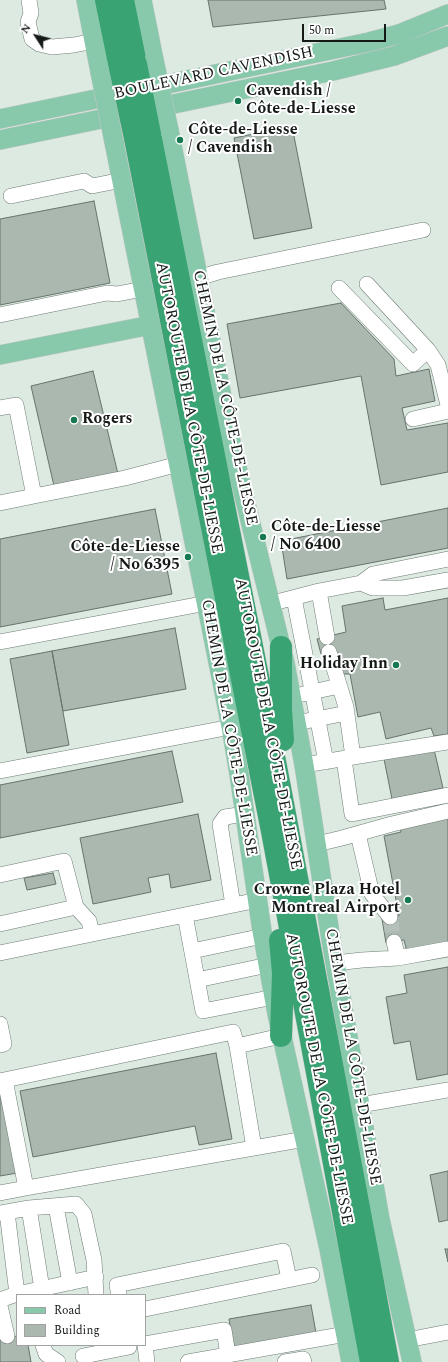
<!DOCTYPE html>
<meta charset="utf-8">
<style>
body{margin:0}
#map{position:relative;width:448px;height:1362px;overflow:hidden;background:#dceae2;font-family:Spectral,serif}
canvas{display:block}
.legend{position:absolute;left:16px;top:1294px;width:130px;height:52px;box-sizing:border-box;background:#fff;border:1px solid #a1a3a2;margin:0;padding:5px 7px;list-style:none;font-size:12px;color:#151a17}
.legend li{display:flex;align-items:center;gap:8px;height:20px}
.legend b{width:20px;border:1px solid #a1a3a2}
.north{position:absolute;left:16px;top:16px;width:40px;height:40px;-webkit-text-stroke:3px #fff;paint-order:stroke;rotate:306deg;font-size:11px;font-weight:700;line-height:16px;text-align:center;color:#151a17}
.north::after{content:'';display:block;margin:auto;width:14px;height:18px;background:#151a17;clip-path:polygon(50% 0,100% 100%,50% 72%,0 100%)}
.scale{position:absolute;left:302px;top:24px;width:84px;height:18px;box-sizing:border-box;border:2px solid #151a17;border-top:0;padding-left:5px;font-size:12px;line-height:14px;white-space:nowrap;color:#151a17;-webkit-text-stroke:3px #fff;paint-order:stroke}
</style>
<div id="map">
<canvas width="448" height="1362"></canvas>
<ul class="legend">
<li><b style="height:5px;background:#88c8ab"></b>Road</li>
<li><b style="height:11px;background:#aab8b0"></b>Building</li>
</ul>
<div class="north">N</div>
<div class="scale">50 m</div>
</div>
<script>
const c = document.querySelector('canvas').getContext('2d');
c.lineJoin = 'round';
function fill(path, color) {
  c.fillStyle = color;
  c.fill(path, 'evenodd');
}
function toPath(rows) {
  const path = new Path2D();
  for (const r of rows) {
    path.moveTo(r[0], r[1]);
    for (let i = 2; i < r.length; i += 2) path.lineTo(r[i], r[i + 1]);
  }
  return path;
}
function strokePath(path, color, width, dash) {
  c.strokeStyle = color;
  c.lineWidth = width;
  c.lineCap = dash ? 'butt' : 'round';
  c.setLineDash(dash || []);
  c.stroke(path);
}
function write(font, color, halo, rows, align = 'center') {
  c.font = font + ' Spectral,serif';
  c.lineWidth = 4;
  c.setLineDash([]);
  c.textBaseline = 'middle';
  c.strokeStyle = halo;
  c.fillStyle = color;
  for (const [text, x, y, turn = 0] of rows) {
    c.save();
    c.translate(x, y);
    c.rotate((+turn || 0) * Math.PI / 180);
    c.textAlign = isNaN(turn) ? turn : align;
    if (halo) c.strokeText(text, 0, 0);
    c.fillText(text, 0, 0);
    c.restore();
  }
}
const building = toPath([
 [208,0,384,0,386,9,213,27,208,0],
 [292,126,312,228,254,239,234,138,292,126],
 [94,201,110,283,0,305,0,219,94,201],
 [341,303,394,359,396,376,429,369,435,401,402,408,407,430,448,423,448,472,381,485,361,376,240,398,227,324,341,303],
 [93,371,118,474,54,486,31,386,93,371],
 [448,508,448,548,287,579,281,541,448,508],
 [155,509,172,594,0,627,0,539,155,509],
 [383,598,385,610,448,598,448,734,434,736,431,728,386,739,380,712,358,717,350,674,338,674,333,651,321,654,317,639,346,632,342,606,383,598],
 [175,628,186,689,63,711,52,651,175,628],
 [52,651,69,745,27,753,10,659,52,651],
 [434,749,443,788,392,799,384,759,434,749],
 [172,751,183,802,0,838,0,785,172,751],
 [198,814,211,880,171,888,169,874,148,878,151,892,93,904,80,838,198,814],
 [448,818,448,942,407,952,404,940,386,943,382,919,399,916,384,836,401,832,400,827,448,818],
 [53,873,56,884,27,890,24,878,53,873],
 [448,967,448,1074,417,1080,410,1041,394,1044,386,997,407,993,404,975,448,967],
 [216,1053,232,1139,199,1145,195,1126,33,1157,20,1091,216,1053],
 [0,1095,3,1095,17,1173,0,1176,0,1095],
 [448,1171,448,1220,439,1222,430,1175,448,1171],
 [445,1249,448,1249,448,1262,445,1249],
 [311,1305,316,1333,234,1349,229,1319,311,1305],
 [17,1336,17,1345,28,1345,31,1362,0,1362,0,1339,17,1336]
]);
const minorTunnel = toPath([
 [390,917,394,942]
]);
const minor = toPath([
 [29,0,31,13,28,22,32,39,39,44,52,47,74,45,94,41],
 [11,196,84,181,92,186,122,180],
 [198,278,218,272,423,230],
 [339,288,413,364,428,350,367,284],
 [0,315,107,293,117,294,143,289],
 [428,350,438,365,448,405],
 [0,408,16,405,34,496,125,478,179,464],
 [413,419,448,411],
 [0,503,34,496],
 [361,583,373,588,403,588,448,580],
 [319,591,327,637],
 [294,598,326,762],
 [269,604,319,591,361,583,373,574,448,559],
 [0,642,207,603],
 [303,694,339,686],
 [296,723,347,713],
 [353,757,448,742],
 [344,759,352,814,448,795],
 [304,765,353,757,346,707,329,652],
 [0,771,231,727],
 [358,834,372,894,390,917],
 [317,844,342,838,392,824,448,811],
 [0,875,64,861,76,907,89,921,92,934],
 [233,905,220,824,225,817,245,814],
 [185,915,203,1011,274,997],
 [0,924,76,907],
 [394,942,398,958],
 [192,951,263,936],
 [0,953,258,900],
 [335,963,362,960,398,958,448,949],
 [197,980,268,965],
 [0,1024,4,1044,0,1045],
 [237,1046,254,1148],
 [5,1080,26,1188],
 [0,1081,233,1032,237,1046,281,1036],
 [360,1105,448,1090],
 [0,1193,26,1188,305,1139],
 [56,1206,70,1283],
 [29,1208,42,1289],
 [0,1213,29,1208,76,1204,84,1214,94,1260,96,1295],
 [17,1294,96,1277],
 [119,1295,117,1285,283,1251,289,1279],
 [0,1300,17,1294,7,1212],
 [0,1306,7,1336],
 [145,1309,312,1275],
 [407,1340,448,1332],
 [145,1344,224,1330,228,1355],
 [43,1345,46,1354,58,1362],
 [145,1345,147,1362],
 [83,1356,129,1347],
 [188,1362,346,1334],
 [285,1362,303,1359,304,1362]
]);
const major = toPath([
 [86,0,100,72],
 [142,0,154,60],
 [0,119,369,42,399,34,448,14],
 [169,130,232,447,285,663,304,765,331,940,380,1219,412,1362],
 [0,140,333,71,394,56,448,36],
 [114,142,231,727,239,774,262,931,277,1014,329,1249,351,1362],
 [0,355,151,325]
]);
const highway = toPath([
 [106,0,120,68],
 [123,0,136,64],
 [150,134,277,772,388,1362],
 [135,138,272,831,371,1362],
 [281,647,281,710,283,740],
 [280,940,283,973,281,1036]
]);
const majorBridge = toPath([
 [154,60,169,130],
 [100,72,114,142]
]);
const highwayBridge = toPath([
 [136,64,150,134],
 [120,68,135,138]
]);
const markers = [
 [238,101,4,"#177951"],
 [180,140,4,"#177951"],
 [74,420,4,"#177951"],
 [263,537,4,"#177951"],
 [188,557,4,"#177951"],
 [396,665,4,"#177951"],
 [408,900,4,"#177951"]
];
const streetNames = [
 ["BOULEVARD CAVENDISH",214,74,-12],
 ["CHEMIN DE LA CÔTE-DE-LIESSE",224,398,78],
 ["AUTOROUTE DE LA CÔTE-DE-LIESSE",188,408,79],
 ["AUTOROUTE DE LA CÔTE-DE-LIESSE",267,724,79],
 ["CHEMIN DE LA CÔTE-DE-LIESSE",228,728,80],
 ["CHEMIN DE LA CÔTE-DE-LIESSE",352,1057,80],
 ["AUTOROUTE DE LA CÔTE-DE-LIESSE",318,1079,79]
];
const poiNames = [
 ["Cavendish /",246,92],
 ["Côte-de-Liesse",246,110],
 ["Côte-de-Liesse",188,131],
 ["/ Cavendish",188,149],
 ["Rogers",82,420],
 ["Côte-de-Liesse",271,528],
 ["/ No 6400",271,546],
 ["Côte-de-Liesse",180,548,"right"],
 ["/ No 6395",180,566,"right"],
 ["Holiday Inn",388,665,"right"],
 ["Crowne Plaza Hotel",400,891,"right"],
 ["Montreal Airport",400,909,"right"]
];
fill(building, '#aab8b0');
strokePath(building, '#67736c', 1);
strokePath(minorTunnel, '#b4c0b9', 15, [15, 8]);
strokePath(minor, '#6e7b73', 16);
strokePath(major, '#c7c8c7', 20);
strokePath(highway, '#c7c8c7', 23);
strokePath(minor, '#fff', 15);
strokePath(major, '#88c8ab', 19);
strokePath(highway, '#39a373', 22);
strokePath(majorBridge, '#c7c8c7', 20, []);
strokePath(highwayBridge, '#c7c8c7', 23, []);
strokePath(majorBridge, '#88c8ab', 19);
strokePath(highwayBridge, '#39a373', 22);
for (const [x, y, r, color] of markers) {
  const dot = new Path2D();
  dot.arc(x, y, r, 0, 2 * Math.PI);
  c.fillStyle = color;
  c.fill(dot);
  strokePath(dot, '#fff', 1.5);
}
write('16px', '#151a17', '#fff', streetNames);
write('bold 16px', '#151a17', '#fff', poiNames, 'left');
</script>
